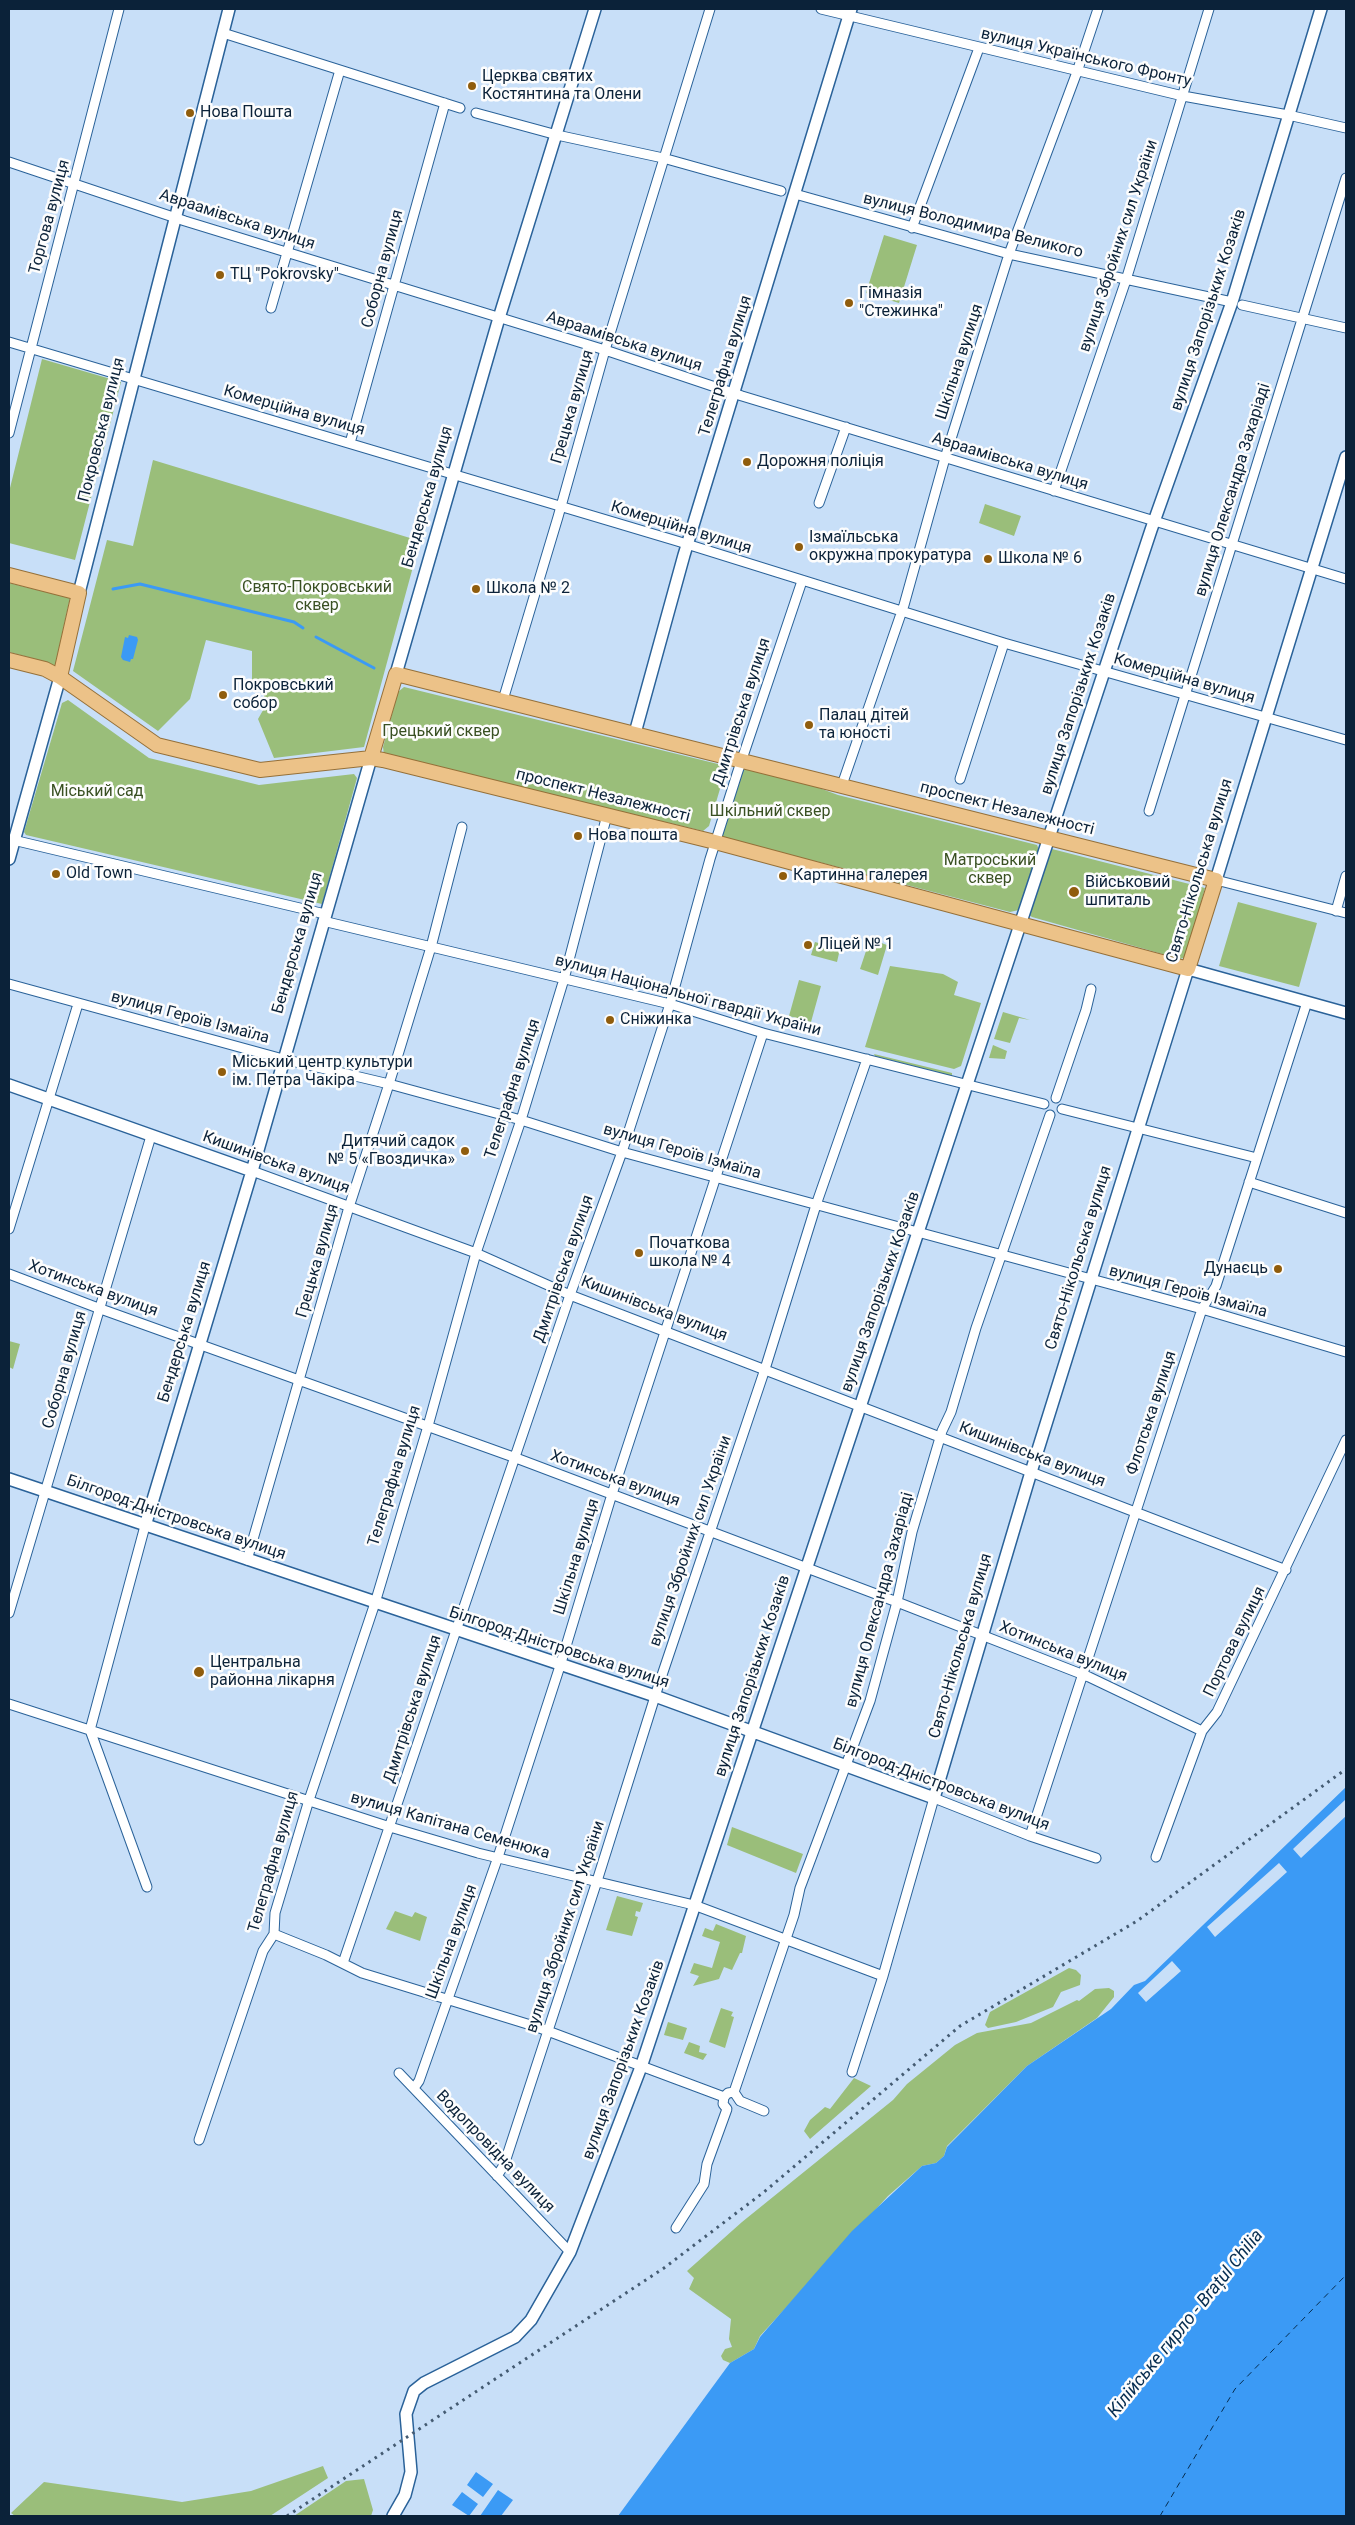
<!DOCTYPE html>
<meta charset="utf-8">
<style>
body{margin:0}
#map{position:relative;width:1355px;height:2525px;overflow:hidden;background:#c8dff8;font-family:Roboto,sans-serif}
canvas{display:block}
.frame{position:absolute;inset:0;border:10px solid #0b2239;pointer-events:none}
</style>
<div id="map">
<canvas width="1355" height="2525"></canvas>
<div class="frame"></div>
</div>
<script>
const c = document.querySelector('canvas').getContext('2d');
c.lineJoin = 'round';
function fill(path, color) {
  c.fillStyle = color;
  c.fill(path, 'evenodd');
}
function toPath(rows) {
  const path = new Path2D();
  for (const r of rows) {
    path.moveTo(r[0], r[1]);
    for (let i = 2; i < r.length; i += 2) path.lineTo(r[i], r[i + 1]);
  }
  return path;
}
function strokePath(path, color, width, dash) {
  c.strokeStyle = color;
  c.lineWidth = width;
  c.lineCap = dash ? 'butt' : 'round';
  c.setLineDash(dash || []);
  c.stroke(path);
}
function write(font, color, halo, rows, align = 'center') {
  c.font = font + ' Roboto,sans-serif';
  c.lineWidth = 5;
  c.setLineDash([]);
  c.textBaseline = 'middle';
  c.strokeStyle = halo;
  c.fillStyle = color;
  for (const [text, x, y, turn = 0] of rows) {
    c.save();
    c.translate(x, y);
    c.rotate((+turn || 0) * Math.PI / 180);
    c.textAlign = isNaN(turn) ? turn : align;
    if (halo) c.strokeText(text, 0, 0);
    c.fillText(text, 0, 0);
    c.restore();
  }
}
const green = toPath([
 [884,235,917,245,899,303,866,293],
 [42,359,121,382,75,560,9,543,9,492],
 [153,460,420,541,364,747,274,758,258,719,266,705,262,687,252,685,252,651,206,640,190,699,158,731,73,671,107,540,133,546],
 [985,504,1021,516,1014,536,979,523],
 [9,583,70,598,55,666,47,662,9,652],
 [404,687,722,765,725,772,709,826,703,831,384,755,383,747,398,692],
 [68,700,149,758,259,785,354,774,357,778,322,904,26,835,24,832,62,703],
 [742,759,838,795,1037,845,1039,850,1019,910,1010,912,819,862,715,842],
 [1052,849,1205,888,1186,957,1180,959,1032,917,1029,915],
 [1238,902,1317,923,1299,987,1219,966],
 [870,939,887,945,878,975,860,969],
 [815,942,840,949,837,962,811,955],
 [890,966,943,974,958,982,954,995,981,1003,961,1066,954,1069,865,1047],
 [799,980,821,986,811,1022,789,1016],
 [1003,1012,1030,1020,1019,1018,1010,1043,994,1039],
 [993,1045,1007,1051,1005,1059,989,1058],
 [874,1054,952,1073,952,1076,875,1056],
 [9,1341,20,1344,13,1369,9,1367],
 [732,1827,803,1854,796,1873,727,1845],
 [617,1896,643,1903,640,1912,636,1911,635,1916,638,1917,632,1936,606,1930],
 [395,1911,412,1917,415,1912,427,1917,420,1941,386,1929],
 [716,1924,746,1936,742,1953,740,1953,732,1970,724,1967,719,1979,693,1986,699,1976,690,1973,694,1963,712,1968,720,1942,702,1936,705,1928,713,1931],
 [1069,1968,1076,1970,1081,1975,1080,1985,1061,1992,1053,2007,1016,2022,988,2028,985,2025,990,2012],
 [1109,1988,1114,1991,1114,1997,1097,2018,1027,2066,947,2146,944,2156,936,2163,922,2166,888,2196,760,2336,754,2349,730,2363,723,2360,721,2356,725,2349,732,2347,729,2339,731,2319,689,2289,694,2278,687,2271,742,2222,893,2100,907,2084,955,2045,977,2033,1031,2023,1077,2000,1079,2001,1095,1989],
 [721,2008,733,2012,731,2016,734,2017,725,2048,709,2042],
 [668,2022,687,2028,683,2040,664,2035],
 [689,2042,700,2046,699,2052,707,2054,703,2060,684,2053],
 [854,2078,871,2086,810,2139,804,2131,810,2120,825,2107,830,2109],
 [323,2466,328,2478,270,2516,15,2516,11,2513,44,2482,182,2502,251,2491],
 [364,2479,373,2510,371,2516,294,2516,346,2481]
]);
const water = toPath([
 [129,635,137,637,138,640,133,659,131,659,130,662,123,660,121,657,125,637,128,638],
 [1346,1787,1346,2516,618,2516,730,2363,754,2349,760,2337,852,2231,922,2166,936,2163,944,2156,947,2147,1027,2066,1111,2009,1134,1985,1145,1981],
 [476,2472,493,2484,483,2497,467,2485],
 [498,2490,513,2500,501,2516,480,2516],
 [462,2492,478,2504,469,2516,452,2505]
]);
const pier = toPath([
 [1346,1799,1346,1816,1301,1858,1293,1849],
 [1279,1863,1287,1872,1215,1937,1207,1927],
 [1172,1961,1181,1971,1146,2002,1138,1993]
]);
const stream = toPath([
 [113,589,140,584,294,622,303,628],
 [316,637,374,668]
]);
const ferry = toPath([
 [1160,2516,1235,2389,1346,2275]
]);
const street = toPath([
 [821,9,1183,96,1288,115,1346,128],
 [223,33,460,108],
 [476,113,557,135,663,158,781,191],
 [9,162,185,221,605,350,742,396,1346,579],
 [795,194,1009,254,1232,302],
 [912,228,979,48],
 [1242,305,1346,328],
 [271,308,340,70],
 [9,342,677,541,1004,643,1346,740],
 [9,433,119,9],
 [350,443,445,103],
 [1054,491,1126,280,1209,9],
 [819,503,846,427],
 [503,700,558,517,605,350,710,9],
 [960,779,1004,643],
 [842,785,904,605,945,458,1009,254,1077,72,1098,9],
 [1149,811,1346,178],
 [9,839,325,914],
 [1216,880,1346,913],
 [1336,911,1346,876],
 [323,921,670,1004,763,1033,1044,1104],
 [9,984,283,1059,389,1084,521,1120,622,1152,1202,1309,1346,1352],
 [1056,1098,1086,1010,1091,989],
 [1062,1109,1257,1158],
 [252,1171,476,1253,570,1295,1286,1570],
 [1249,1182,1346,1213],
 [9,1229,78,1004],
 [9,1274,98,1308,516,1458,897,1602,1089,1677,1202,1731],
 [145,1526,90,1730,147,1887],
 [247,1560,349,1207,389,1084,431,947,462,827],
 [9,1613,151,1136],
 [9,1704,390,1827,478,1853,694,1905,883,1976],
 [1030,1836,1202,1309,1216,1286,1307,1002],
 [1156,1857,1202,1731,1217,1712,1346,1440],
 [274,1934,326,1955,362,1973,537,2027,724,2097],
 [343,1963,570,1295,622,1152,670,1004,710,859,737,774,802,581],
 [852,2072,883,1976,934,1798,1030,1836,1096,1858],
 [399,2073,570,2252],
 [414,2088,419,2081,498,1857,560,1666,612,1494,763,1033],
 [734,2092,794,1915,800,1888,870,1701,897,1602,912,1532,942,1431,951,1412,976,1328,1050,1115],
 [199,2140,263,1951,274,1934,275,1913,309,1800,375,1603,428,1426,476,1253,521,1120,564,979,607,815],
 [497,2176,504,2165,597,1881,658,1687,765,1369,816,1205,867,1059],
 [676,2228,704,2184,707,2164,727,2109,723,2104,724,2097,728,2093,734,2092,740,2101,764,2111]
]);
const secondary = toPath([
 [79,593,229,9],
 [396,674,499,318,595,9],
 [635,733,684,555,851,9],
 [9,859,60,677],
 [1216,880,1346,457],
 [9,1085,252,1171],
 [9,1479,655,1696,934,1798,1031,1472,1188,969,1346,1013],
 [145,1526,252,1171,371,758],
 [393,2516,405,2495,411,2472,406,2414,414,2391,424,2383,515,2337,531,2320,570,2252,641,2067,1151,530,1232,302,1321,9]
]);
const primary = toPath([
 [9,575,79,593,60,677],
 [9,660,45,669,60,677,157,745,260,770,371,758,383,760,715,842,1188,969,1216,880,396,674,371,758]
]);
const rail = toPath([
 [287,2516,664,2268,764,2192,960,2026,1137,1921,1346,1769]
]);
const markers = [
 [472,86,5,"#905d0d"],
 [190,113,5,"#905d0d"],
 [220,275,5,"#905d0d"],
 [849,303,5,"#905d0d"],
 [747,462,5,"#905d0d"],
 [799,547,5,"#905d0d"],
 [988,559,5,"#905d0d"],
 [476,589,5,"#905d0d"],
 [223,695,5,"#905d0d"],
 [809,725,5,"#905d0d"],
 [578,836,5,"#905d0d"],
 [56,874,5,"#905d0d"],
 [783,876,5,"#905d0d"],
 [1074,892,6,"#905d0d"],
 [808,945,5,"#905d0d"],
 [610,1020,5,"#905d0d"],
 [222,1072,5,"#905d0d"],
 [465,1151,5,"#905d0d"],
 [639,1253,5,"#905d0d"],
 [1278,1269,5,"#905d0d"],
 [199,1672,6,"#905d0d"]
];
const streetNames = [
 ["вулиця Українського Фронту",1086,58,13],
 ["Торгова вулиця",50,217,-75],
 ["Авраамівська вулиця",237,220,18],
 ["вулиця Володимира Великого",973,226,14],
 ["вулиця Збройних сил України",1119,246,-72],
 ["Соборна вулиця",383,269,-75],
 ["вулиця Запорізьких Козаків",1209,310,-72],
 ["Авраамівська вулиця",624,342,18],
 ["Шкільна вулиця",960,362,-72],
 ["Телеграфна вулиця",726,366,-73],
 ["Грецька вулиця",573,407,-74],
 ["Комерційна вулиця",294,411,16],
 ["Покровська вулиця",102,430,-76],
 ["Авраамівська вулиця",1010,462,17],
 ["вулиця Олександра Захаріаді",1233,490,-73],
 ["Бендерська вулиця",428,497,-74],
 ["Комерційна вулиця",681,528,17],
 ["Комерційна вулиця",1184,679,16],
 ["вулиця Запорізьких Козаків",1079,694,-72],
 ["Дмитрівська вулиця",742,712,-72],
 ["проспект Незалежності",603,796,14],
 ["проспект Незалежності",1007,809,14],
 ["Свято-Нікольська вулиця",1200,871,-73],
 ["Бендерська вулиця",298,943,-74],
 ["вулиця Національної гвардії України",688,996,15],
 ["вулиця Героїв Ізмаїла",190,1018,15],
 ["Телеграфна вулиця",513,1089,-72],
 ["вулиця Героїв Ізмаїла",682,1152,16],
 ["Кишинівська вулиця",276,1163,20],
 ["Свято-Нікольська вулиця",1079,1258,-73],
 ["Грецька вулиця",318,1261,-74],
 ["Дмитрівська вулиця",564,1269,-71],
 ["Хотинська вулиця",93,1289,20],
 ["вулиця Запорізьких Козаків",881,1292,-71],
 ["вулиця Героїв Ізмаїла",1188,1292,15],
 ["Кишинівська вулиця",654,1309,21],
 ["Бендерська вулиця",185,1332,-73],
 ["Соборна вулиця",65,1370,-74],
 ["Флотська вулиця",1152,1413,-72],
 ["Кишинівська вулиця",1032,1455,21],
 ["Телеграфна вулиця",395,1476,-73],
 ["Хотинська вулиця",615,1479,20],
 ["Білгород-Дністровська вулиця",176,1518,19],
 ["вулиця Збройних сил України",691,1541,-71],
 ["Шкільна вулиця",577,1557,-73],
 ["вулиця Олександра Захаріаді",880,1600,-75],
 ["Портова вулиця",1235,1642,-64],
 ["Свято-Нікольська вулиця",961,1646,-74],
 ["Білгород-Дністровська вулиця",559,1648,18],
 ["Хотинська вулиця",1063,1652,22],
 ["вулиця Запорізьких Козаків",753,1676,-72],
 ["Дмитрівська вулиця",413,1709,-72],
 ["Білгород-Дністровська вулиця",941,1785,21],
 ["вулиця Капітана Семенюка",450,1826,16],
 ["Телеграфна вулиця",274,1862,-74],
 ["вулиця Збройних сил України",566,1927,-72],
 ["Шкільна вулиця",452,1942,-70],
 ["вулиця Запорізьких Козаків",624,2060,-70],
 ["Водопровідна вулиця",495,2152,46]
];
const poiNames = [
 ["Церква святих",482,77],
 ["Костянтина та Олени",482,95],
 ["Нова Пошта",200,113],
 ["ТЦ \"Pokrovsky\"",230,275],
 ["Гімназія",859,294],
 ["\"Стежинка\"",859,312],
 ["Дорожня поліція",757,462],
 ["Ізмаїльська",809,538],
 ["окружна прокуратура",809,556],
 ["Школа № 6",998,559],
 ["Школа № 2",486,589],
 ["Покровський",233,686],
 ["собор",233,704],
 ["Палац дітей",819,716],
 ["та юності",819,734],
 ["Нова пошта",588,836],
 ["Old Town",66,874],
 ["Картинна галерея",793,876],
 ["Військовий",1085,883],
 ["шпиталь",1085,901],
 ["Ліцей № 1",818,945],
 ["Сніжинка",620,1020],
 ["Міський центр культури",232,1063],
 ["ім. Петра Чакіра",232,1081],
 ["Дитячий садок",455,1142,"right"],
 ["№ 5 «Гвоздичка»",455,1160,"right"],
 ["Початкова",649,1244],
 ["школа № 4",649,1262],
 ["Дунаєць",1268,1269,"right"],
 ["Центральна",210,1663],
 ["районна лікарня",210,1681]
];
const parkNames = [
 ["Свято-Покровський",317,588],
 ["сквер",317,606],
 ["Грецький сквер",441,732],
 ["Міський сад",97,792],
 ["Шкільний сквер",770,812],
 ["Матроський",990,861],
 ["сквер",990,879]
];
const waterNames = [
 ["Кілійське гирло - Brațul Chilia",1186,2324,-51]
];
fill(green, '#9abe7a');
fill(water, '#3b9af5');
fill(pier, '#c8dff8');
strokePath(stream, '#3b9af5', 3);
strokePath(ferry, '#062d50', 1, [6, 5]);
strokePath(street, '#2a6299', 11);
strokePath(secondary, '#2a6299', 14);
strokePath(primary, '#957039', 16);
strokePath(street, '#fff', 9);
strokePath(secondary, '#fff', 11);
strokePath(primary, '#ecc288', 14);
strokePath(rail, '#445b72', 3, [2.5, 5]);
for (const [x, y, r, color] of markers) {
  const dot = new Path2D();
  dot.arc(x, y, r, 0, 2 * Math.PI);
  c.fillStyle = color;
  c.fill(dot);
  strokePath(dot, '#fdfdfd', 2);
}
write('16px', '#0b2239', '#fdfdfd', streetNames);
write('16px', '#0b2239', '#fdfdfd', poiNames, 'left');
write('16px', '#395022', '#fdfdfd', parkNames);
write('italic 18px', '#062d50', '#fdfdfd', waterNames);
</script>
